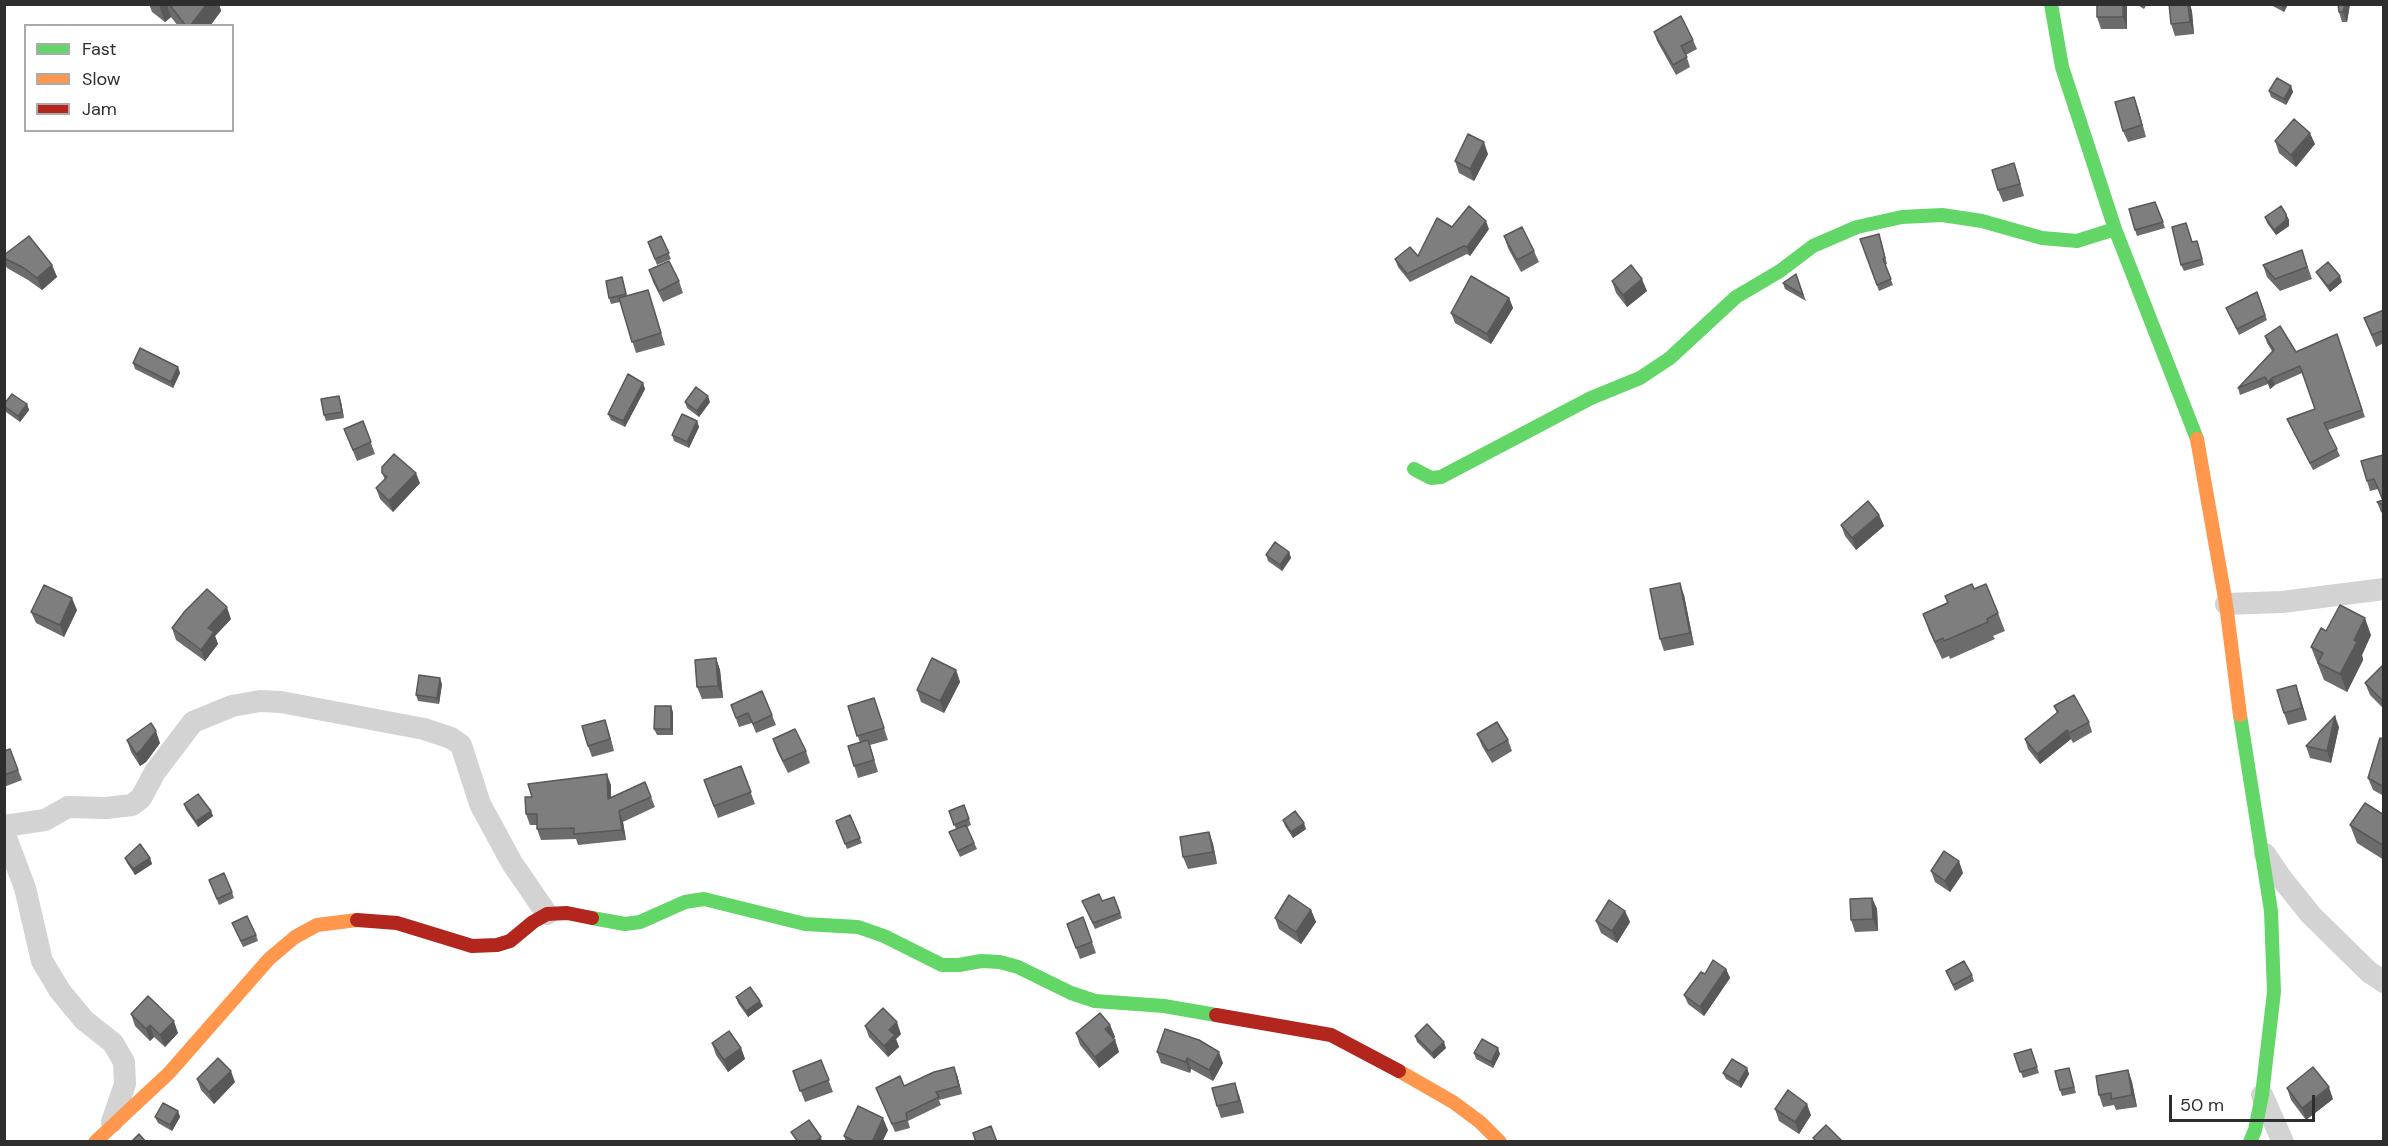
<!DOCTYPE html>
<style>
body{margin:0}
#map{position:relative;width:2388px;height:1146px;overflow:hidden;background:#fff;font-family:"DM Sans",sans-serif}
canvas{display:block}
.frame{position:absolute;inset:0;border:6px solid #2e2e2e;pointer-events:none}
.legend{position:absolute;left:24px;top:24px;width:210px;height:108px;box-sizing:border-box;background:#fff;border:2px solid #ababab;margin:0;padding:8px 10px;list-style:none;font-size:18px;color:#2e2e2e}
.legend li{display:flex;align-items:center;gap:12px;height:30px}
.legend b{width:30px;border:2px solid #ababab}
.scale{position:absolute;left:2169px;top:1095px;width:146px;height:27px;box-sizing:border-box;border:3px solid #2e2e2e;border-top:0;padding-left:8px;font-size:18px;line-height:21px;white-space:nowrap;color:#2e2e2e;-webkit-text-stroke:4px #fff;paint-order:stroke}
</style>
<div id="map">
<canvas width="2388" height="1146"></canvas>
<div class="frame"></div>
<ul class="legend">
<li><b style="height:8px;background:#63d668"></b>Fast</li>
<li><b style="height:8px;background:#ff974d"></b>Slow</li>
<li><b style="height:8px;background:#b3261e"></b>Jam</li>
</ul>
<div class="scale">50 m</div>
</div>
<script>
const c = document.querySelector('canvas').getContext('2d');
c.lineJoin = 'round';
function toPath(rows) {
  const path = new Path2D();
  for (const r of rows) {
    path.moveTo(r[0], r[1]);
    for (let i = 2; i < r.length; i += 2) path.lineTo(r[i], r[i + 1]);
  }
  return path;
}
function strokePath(path, color, width, dash) {
  c.strokeStyle = color;
  c.lineWidth = width;
  c.lineCap = dash ? 'butt' : 'round';
  c.setLineDash(dash || []);
  c.stroke(path);
}
function fill(path, color) {
  c.fillStyle = color;
  c.fill(path, 'evenodd');
}
const street = toPath([
 [2226,604,2282,602,2384,589],
 [4,826,45,820,68,807,106,808,132,805,141,798,155,772,193,722,232,706,260,701,281,702,424,729,451,738,461,745,480,804,512,863,547,914],
 [4,832,25,888,42,961,60,991,84,1020,113,1043,124,1062,125,1084,112,1122],
 [2265,854,2282,879,2311,915,2369,972,2384,982],
 [2262,1095,2283,1142]
]);
const fast = toPath([
 [2051,4,2062,67,2115,229,2197,439],
 [1414,469,1431,478,1441,477,1591,398,1640,378,1670,358,1736,297,1780,271,1813,246,1857,227,1902,217,1942,215,1982,221,2042,238,2077,241,2115,229],
 [2240,715,2271,911,2274,992,2262,1095,2255,1130,2250,1142],
 [592,918,625,924,640,922,685,902,704,899,805,924,858,927,884,936,942,965,959,965,981,961,1000,962,1018,967,1071,993,1095,1001,1164,1006,1216,1015]
]);
const slow = toPath([
 [2197,439,2226,604,2240,715],
 [1399,1071,1453,1102,1480,1122,1500,1142],
 [95,1142,169,1073,269,959,295,937,317,925,357,920]
]);
const jam = toPath([
 [357,920,397,923,472,946,497,945,510,941,533,922,547,914,567,913,592,918],
 [1216,1015,1331,1035,1399,1071]
]);
const wall = toPath([
 [149,4,219,4,221,11,210,26,178,26,171,17,165,22,152,12],
 [2127,4,2127,29,2101,29,2097,17],
 [2136,4,2147,4,2144,9],
 [2169,4,2190,4,2192,12,2194,34,2175,36,2171,24],
 [2269,4,2288,4,2284,12],
 [2350,4,2347,22,2342,22,2339,12],
 [1654,32,1693,40,1697,49,1686,55,1690,67,1676,75,1657,41],
 [2291,86,2293,92,2286,105,2271,97,2269,91],
 [2134,97,2146,137,2128,142,2123,131],
 [2275,141,2315,144,2296,167,2279,153],
 [1488,154,1474,181,1459,173,1455,161],
 [2018,175,2024,196,2003,202,1998,190],
 [2286,214,2289,220,2289,226,2276,235,2267,223,2265,217],
 [2163,222,2165,228,2137,236,2135,230],
 [1452,227,1489,229,1470,256,1467,254,1410,282,1398,267,1395,259,1418,256],
 [661,236,671,259,657,265,648,242],
 [1504,236,1534,251,1539,262,1521,272,1508,248],
 [1860,239,1881,240,1887,264,1885,265,1893,285,1879,291],
 [2197,241,2204,265,2184,271,2181,265,2193,242],
 [2302,250,2312,279,2280,291,2267,277,2263,265],
 [4,255,52,265,57,277,42,290,28,280,7,268,4,263],
 [649,270,679,281,683,293,663,302,653,282],
 [2316,272,2342,282,2330,292,2319,277],
 [1796,274,1806,301,1785,289,1783,283],
 [622,277,627,296,648,290,665,345,636,353,620,302,611,304,609,298],
 [1612,281,1647,291,1627,307,1616,293],
 [2257,292,2267,320,2239,335,2226,308],
 [1509,298,1513,308,1491,344,1455,323,1451,313],
 [2384,310,2384,343,2376,347,2364,318],
 [2337,334,2365,417,2328,430,2340,456,2313,470,2290,425,2287,419,2315,409,2302,373,2275,385,2270,389,2268,384,2240,395,2238,388,2272,351,2267,343,2265,336,2296,352],
 [133,363,178,367,180,373,173,388,135,369],
 [643,383,645,389,625,427,611,420,608,414],
 [339,396,341,402,344,418,326,421,324,415],
 [685,402,710,402,699,417,687,408],
 [4,404,27,404,29,410,20,422,6,412],
 [363,421,375,454,357,461,344,429],
 [697,421,699,427,689,448,674,441,672,435],
 [2384,457,2384,514,2381,512,2377,502,2382,500,2378,489,2370,491,2367,481],
 [382,473,420,483,393,512,380,499,376,488,385,480],
 [1879,515,1884,526,1856,550,1845,536,1841,525],
 [1289,552,1291,558,1282,571,1268,561,1266,555],
 [1974,589,1998,613,2005,631,1993,636,1995,639,1950,659,1949,656,1942,659,1929,631,1923,614],
 [1684,595,1694,645,1664,651,1660,639],
 [77,610,64,637,36,623,31,612],
 [231,619,215,636,218,644,205,661,176,640,172,628],
 [2326,631,2371,635,2362,655,2363,660,2347,692,2324,680,2311,647],
 [716,658,720,670,723,698,702,699,697,687],
 [2384,664,2384,709,2370,695,2365,683],
 [956,670,960,682,944,713,921,702,917,690],
 [442,684,439,704,418,701,416,695],
 [2300,697,2307,720,2288,725,2284,713],
 [874,698,888,740,870,745,878,772,858,778,848,746,860,743,848,706],
 [731,705,772,715,776,725,756,733,752,723,739,727],
 [2054,706,2089,722,2092,732,2073,743,2071,739,2040,764,2028,749,2025,739,2057,713],
 [673,712,673,735,657,735,654,729],
 [605,720,614,751,592,757,588,746],
 [2339,727,2331,763,2310,758,2306,746],
 [1477,734,1508,740,1512,751,1492,763,1482,746],
 [773,739,806,751,810,763,788,773,777,751],
 [2384,739,2384,796,2373,790,2368,778],
 [127,740,160,743,146,762,140,766,131,752],
 [4,749,5,751,10,749,22,780,4,787],
 [741,766,755,804,718,818,704,780],
 [611,785,611,797,651,797,655,807,623,822,626,840,578,845,576,839,541,840,537,829,537,825,530,825,526,814],
 [184,804,211,811,213,816,198,827,186,810],
 [964,805,971,825,967,827,977,849,960,857,949,832,956,829,949,811],
 [850,815,862,843,847,849,836,821],
 [2384,815,2384,860,2357,843,2350,825],
 [1283,820,1306,829,1293,838,1285,826],
 [1209,832,1213,844,1217,864,1188,869,1183,857],
 [125,858,150,858,152,864,135,875,127,863],
 [1931,871,1963,873,1950,892,1935,882],
 [209,880,232,892,234,898,219,905],
 [1114,897,1122,918,1095,929,1082,901,1102,901],
 [1872,898,1877,909,1878,931,1855,932,1851,920],
 [1311,910,1316,922,1301,944,1279,929,1275,918],
 [1625,911,1630,922,1617,943,1601,933,1596,921],
 [1083,917,1096,953,1080,959,1067,924],
 [232,923,256,935,258,941,243,947],
 [1726,969,1730,978,1704,1016,1688,1004,1684,995,1705,974],
 [1946,971,1972,975,1974,981,1955,991],
 [736,997,763,1006,748,1017,738,1003],
 [131,1014,178,1033,165,1047,154,1037,150,1041,135,1026],
 [1110,1025,1115,1037,1113,1038,1115,1040,1119,1052,1099,1068,1080,1045,1076,1033],
 [865,1026,901,1034,896,1039,899,1047,888,1057,869,1037],
 [1415,1036,1446,1048,1434,1059,1417,1042],
 [712,1043,741,1048,745,1059,728,1072,716,1055],
 [2031,1049,2039,1073,2023,1078,2014,1054],
 [1157,1052,1223,1063,1213,1081,1191,1069,1190,1073,1161,1063],
 [1474,1053,1500,1054,1493,1068,1476,1059],
 [821,1060,833,1092,805,1102,793,1071],
 [1747,1068,1749,1074,1741,1088,1726,1079,1723,1073],
 [2069,1068,2076,1093,2062,1096,2060,1090],
 [2128,1070,2132,1082,2137,1107,2116,1110,2114,1105,2103,1107,2099,1095],
 [957,1075,962,1094,939,1100,941,1105,908,1121,910,1128,895,1132,876,1088,904,1086],
 [197,1079,235,1082,214,1104,201,1090],
 [2287,1088,2333,1099,2306,1120,2291,1100],
 [1239,1095,1244,1113,1221,1118,1217,1106],
 [1775,1109,1811,1115,1799,1134,1779,1121],
 [178,1111,180,1117,172,1131,158,1123,155,1117],
 [888,1130,882,1142,846,1142,844,1136]
]);
const shadedWall = toPath([
 [159,4,167,4,171,17,165,22,159,5],
 [207,4,219,4,221,11,210,26,190,26],
 [2123,4,2127,4,2127,29,2123,17],
 [2188,4,2190,4,2192,12,2194,34,2190,22],
 [2281,4,2288,4,2284,12],
 [2345,4,2350,4,2347,22,2343,12],
 [2291,86,2293,92,2286,105,2284,99],
 [2134,97,2138,108,2146,137,2142,125],
 [2310,133,2315,144,2296,167,2291,155],
 [1484,142,1488,154,1474,181,1470,169],
 [2286,214,2289,220,2289,226,2276,235,2274,230],
 [1486,221,1489,229,1470,256,1467,247],
 [52,265,57,277,42,290,37,278],
 [2340,276,2342,282,2330,292,2328,286],
 [1642,279,1647,291,1627,307,1623,295],
 [1509,298,1513,308,1491,344,1487,334],
 [178,367,180,373,173,388,171,382],
 [2272,378,2275,385,2270,389,2268,382],
 [643,383,645,389,625,427,623,421],
 [339,396,341,402,344,418,342,412],
 [708,396,710,402,699,417,697,411],
 [27,404,29,410,20,422,18,416],
 [697,421,699,427,689,448,687,442],
 [416,473,420,483,393,512,389,501],
 [1879,515,1884,526,1856,550,1852,538],
 [1289,552,1291,558,1282,571,1280,565],
 [1680,583,1684,595,1694,645,1690,633],
 [72,598,77,610,64,637,60,625],
 [227,607,231,619,215,636,218,644,205,661,201,650,208,628],
 [2365,618,2371,635,2362,655,2363,660,2347,692,2340,674,2354,640],
 [716,658,720,670,723,698,718,686],
 [956,670,960,682,944,713,940,701],
 [440,678,442,684,439,704,437,698],
 [2296,685,2300,697,2307,720,2302,708],
 [671,706,673,712,673,735,671,729],
 [2335,716,2339,727,2331,763,2327,751],
 [605,720,609,732,614,751,610,739],
 [2067,730,2071,739,2040,764,2037,754],
 [156,731,160,743,146,762,140,766,136,754],
 [607,774,611,785,611,809,608,799],
 [211,811,213,816,198,827,196,821],
 [619,811,623,822,626,840,622,830],
 [1304,823,1306,829,1293,838,1291,832],
 [1209,832,1213,844,1217,864,1213,852],
 [150,858,152,864,135,875,133,869],
 [1959,861,1963,873,1950,892,1945,881],
 [1872,898,1877,909,1878,931,1873,919],
 [1311,910,1316,922,1301,944,1296,932],
 [1625,911,1630,922,1617,943,1612,931],
 [1726,969,1730,978,1704,1016,1700,1007],
 [760,1001,763,1006,748,1017,746,1011],
 [174,1021,178,1033,165,1047,160,1035],
 [897,1022,901,1034,896,1039,899,1047,888,1057,884,1046,889,1030],
 [150,1025,154,1037,150,1041,146,1029],
 [1110,1025,1115,1037,1110,1041,1105,1029],
 [1115,1040,1119,1052,1099,1068,1095,1057],
 [1444,1042,1446,1048,1434,1059,1432,1053],
 [741,1048,745,1059,728,1072,724,1060],
 [1498,1048,1500,1054,1493,1068,1491,1062],
 [1219,1052,1223,1063,1213,1081,1209,1070],
 [1187,1058,1191,1069,1190,1073,1186,1062],
 [954,1067,957,1075,962,1094,959,1086],
 [1747,1068,1749,1074,1741,1088,1739,1082],
 [2128,1070,2132,1082,2137,1107,2132,1095],
 [231,1071,235,1082,214,1104,209,1092],
 [1235,1083,1239,1095,1244,1113,1239,1101],
 [2329,1087,2333,1099,2306,1120,2302,1108],
 [1807,1104,1811,1115,1799,1134,1795,1122],
 [178,1111,180,1117,172,1131,170,1125],
 [883,1118,888,1130,882,1142,872,1142],
 [821,1137,822,1142,814,1142]
]);
const building = toPath([
 [169,4,207,4,190,26,186,26,169,4],
 [2097,4,2123,4,2123,17,2097,17,2097,4],
 [2169,4,2188,4,2190,22,2171,24,2169,4],
 [2338,4,2345,4,2343,12,2339,12,2338,4],
 [1681,16,1693,40,1681,46,1687,57,1673,65,1654,32,1681,16],
 [2277,78,2291,86,2284,99,2269,91,2277,78],
 [2134,97,2142,125,2123,131,2115,102,2134,97],
 [2294,119,2310,133,2291,155,2275,141,2294,119],
 [1468,134,1484,142,1470,169,1455,161,1468,134],
 [2014,163,2020,184,1998,190,1992,170,2014,163],
 [2155,202,2163,222,2135,230,2129,209,2155,202],
 [1469,206,1486,221,1467,247,1464,246,1407,274,1395,259,1410,247,1418,256,1437,218,1452,227,1469,206],
 [2281,206,2286,214,2286,220,2274,230,2265,217,2281,206],
 [2186,223,2192,242,2197,241,2202,259,2181,265,2172,227,2186,223],
 [1522,227,1534,251,1517,260,1504,236,1522,227],
 [1879,234,1885,258,1883,259,1891,279,1877,285,1860,239,1879,234],
 [29,236,52,265,37,278,24,268,4,258,4,255,29,236],
 [661,236,669,253,655,259,648,242,661,236],
 [2302,250,2307,267,2275,279,2263,265,2302,250],
 [669,261,679,281,659,291,649,270,669,261],
 [2328,262,2340,276,2328,286,2316,272,2328,262],
 [1631,265,1642,279,1623,295,1612,281,1631,265],
 [1796,274,1803,295,1783,283,1796,274],
 [1471,276,1509,298,1487,334,1451,313,1471,276],
 [622,277,626,294,609,298,606,281,622,277],
 [648,290,661,333,632,342,619,298,648,290],
 [2257,292,2265,315,2237,329,2226,308,2257,292],
 [2384,310,2384,330,2372,335,2364,318,2384,310],
 [2280,326,2296,352,2337,334,2362,410,2324,423,2337,449,2310,463,2287,419,2315,409,2300,366,2272,378,2268,382,2265,377,2238,388,2274,350,2265,336,2280,326],
 [140,348,178,367,171,382,133,363,140,348],
 [628,374,643,383,623,421,608,414,628,374],
 [696,387,708,396,697,411,685,402,696,387],
 [12,394,27,404,18,416,4,406,4,404,12,394],
 [339,396,342,412,324,415,321,399,339,396],
 [682,414,697,421,687,442,672,435,682,414],
 [363,421,371,442,353,450,344,429,363,421],
 [394,454,416,473,389,501,376,488,387,477,382,473,382,467,394,454],
 [2383,455,2384,458,2384,505,2377,502,2383,500,2374,479,2367,481,2361,461,2383,455],
 [1868,501,1879,515,1852,538,1841,525,1868,501],
 [1275,542,1289,552,1280,565,1266,555,1275,542],
 [1680,583,1690,633,1660,639,1650,589,1680,583],
 [1972,584,1974,589,1986,584,1998,613,1987,619,1988,622,1944,641,1943,638,1935,642,1923,614,1948,603,1945,596,1972,584],
 [44,585,72,598,60,625,31,612,44,585],
 [207,589,227,607,208,628,214,632,201,650,172,628,185,611,207,589],
 [2340,605,2365,618,2354,640,2357,642,2340,674,2318,663,2323,653,2311,647,2321,628,2326,631,2340,605],
 [716,658,718,686,697,687,695,660,716,658],
 [932,658,956,670,940,701,917,690,932,658],
 [2384,664,2384,700,2383,701,2365,683,2384,664],
 [419,675,440,678,437,698,416,695,419,675],
 [2296,685,2302,708,2284,713,2277,690,2296,685],
 [762,691,772,715,753,724,748,713,736,718,731,705,762,691],
 [2074,695,2089,722,2069,733,2067,730,2037,754,2025,739,2058,712,2054,706,2074,695],
 [874,698,884,728,857,736,848,706,874,698],
 [655,706,671,706,671,729,654,729,655,706],
 [2335,716,2327,751,2306,746,2335,716],
 [605,720,610,739,588,746,582,726,605,720],
 [1497,722,1508,740,1488,751,1477,734,1497,722],
 [151,723,156,731,141,750,136,754,127,740,151,723],
 [795,729,806,751,783,761,773,739,795,729],
 [2380,738,2384,739,2384,787,2368,778,2380,738],
 [868,740,874,760,854,766,848,746,868,740],
 [10,749,18,770,4,775,4,751,10,749],
 [741,766,751,792,714,806,704,780,741,766],
 [607,774,608,799,645,782,651,797,619,811,622,830,574,834,574,828,537,829,537,814,526,814,525,797,532,797,528,784,607,774],
 [198,794,211,811,196,821,184,804,198,794],
 [2365,803,2384,815,2384,846,2350,825,2365,803],
 [964,805,969,819,954,825,949,811,964,805],
 [1295,811,1304,823,1291,832,1283,820,1295,811],
 [850,815,860,838,845,844,836,821,850,815],
 [966,825,974,843,958,851,949,832,966,825],
 [1209,832,1213,852,1183,857,1180,837,1209,832],
 [140,844,150,858,133,869,125,858,140,844],
 [1944,851,1959,861,1945,881,1931,871,1944,851],
 [224,873,232,892,217,899,209,880,224,873],
 [1099,894,1102,901,1114,897,1120,913,1093,923,1082,901,1099,894],
 [1289,895,1311,910,1296,932,1275,918,1289,895],
 [1872,898,1873,919,1851,920,1850,899,1872,898],
 [1609,900,1625,911,1612,931,1596,921,1609,900],
 [247,916,256,935,241,941,232,923,247,916],
 [1083,917,1092,942,1076,948,1067,924,1083,917],
 [1713,960,1726,969,1700,1007,1684,995,1701,972,1705,974,1713,960],
 [1964,961,1972,975,1953,985,1946,971,1964,961],
 [750,987,760,1001,746,1011,736,997,750,987],
 [148,996,174,1021,160,1035,150,1025,146,1029,131,1014,148,996],
 [883,1008,897,1022,889,1030,895,1035,884,1046,865,1026,883,1008],
 [1100,1013,1110,1025,1105,1029,1115,1040,1095,1057,1076,1033,1100,1013],
 [1427,1024,1444,1042,1432,1053,1415,1036,1427,1024],
 [1165,1029,1199,1040,1219,1052,1209,1070,1187,1058,1186,1062,1157,1052,1165,1029],
 [729,1031,741,1048,724,1060,712,1043,729,1031],
 [1482,1039,1498,1048,1491,1062,1474,1053,1482,1039],
 [2031,1049,2037,1067,2020,1072,2014,1054,2031,1049],
 [218,1058,231,1071,209,1092,197,1079,218,1058],
 [1732,1059,1747,1068,1739,1082,1723,1073,1732,1059],
 [821,1060,829,1080,800,1091,793,1071,821,1060],
 [954,1067,959,1086,936,1092,939,1097,906,1113,907,1120,892,1124,876,1088,900,1076,904,1086,934,1072,954,1067],
 [2313,1067,2329,1087,2302,1108,2287,1088,2313,1067],
 [2069,1068,2074,1087,2060,1090,2055,1071,2069,1068],
 [2128,1070,2132,1095,2111,1099,2111,1093,2099,1095,2096,1076,2128,1070],
 [1235,1083,1239,1101,1217,1106,1212,1088,1235,1083],
 [1788,1090,1807,1104,1795,1122,1775,1109,1788,1090],
 [163,1103,178,1111,170,1125,155,1117,163,1103],
 [858,1106,883,1118,872,1142,856,1142,844,1136,858,1106],
 [809,1120,821,1137,814,1142,798,1142,791,1132,809,1120],
 [1826,1125,1843,1142,1817,1142,1813,1138,1826,1125],
 [991,1126,997,1142,976,1142,973,1133,991,1126],
 [139,1134,146,1142,131,1142,139,1134]
]);
strokePath(street, '#d3d3d3', 22);
strokePath(fast, '#63d668', 14);
strokePath(slow, '#ff974d', 14);
strokePath(jam, '#b3261e', 14);
fill(wall, '#6c6c6c');
fill(shadedWall, '#585858');
fill(building, '#7e7e7e');
strokePath(building, '#585858', 1.5);
</script>
